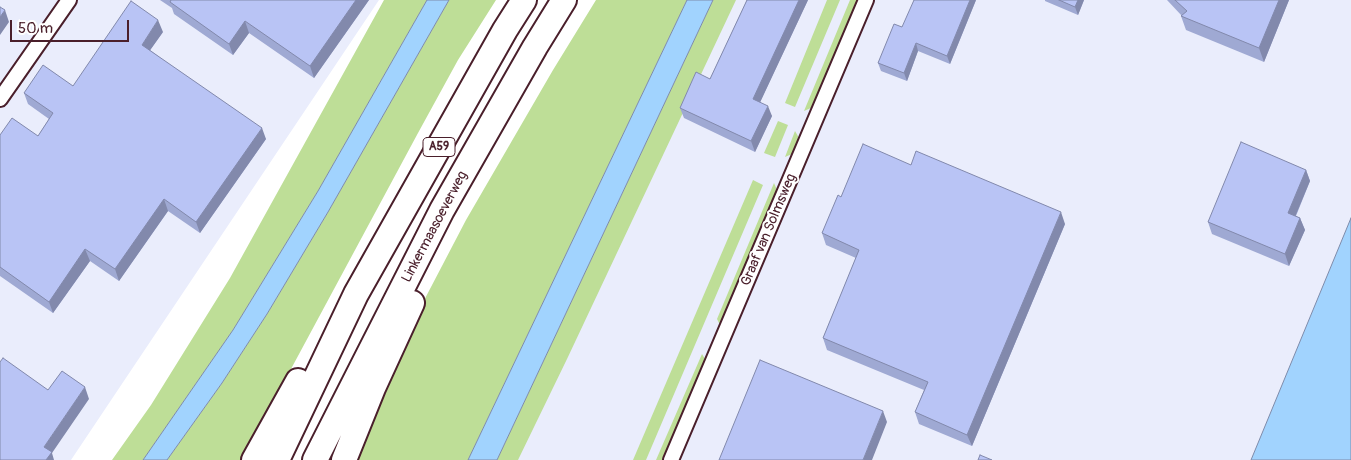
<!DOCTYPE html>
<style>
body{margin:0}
#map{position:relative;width:1351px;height:460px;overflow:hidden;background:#fff;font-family:Pangolin,sans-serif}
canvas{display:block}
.scale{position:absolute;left:10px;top:20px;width:119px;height:22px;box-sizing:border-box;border:2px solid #4a1f2b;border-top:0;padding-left:6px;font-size:15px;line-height:18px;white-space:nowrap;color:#4a1f2b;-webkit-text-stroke:4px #fff;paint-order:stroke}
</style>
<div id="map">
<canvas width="1351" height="460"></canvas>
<div class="scale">50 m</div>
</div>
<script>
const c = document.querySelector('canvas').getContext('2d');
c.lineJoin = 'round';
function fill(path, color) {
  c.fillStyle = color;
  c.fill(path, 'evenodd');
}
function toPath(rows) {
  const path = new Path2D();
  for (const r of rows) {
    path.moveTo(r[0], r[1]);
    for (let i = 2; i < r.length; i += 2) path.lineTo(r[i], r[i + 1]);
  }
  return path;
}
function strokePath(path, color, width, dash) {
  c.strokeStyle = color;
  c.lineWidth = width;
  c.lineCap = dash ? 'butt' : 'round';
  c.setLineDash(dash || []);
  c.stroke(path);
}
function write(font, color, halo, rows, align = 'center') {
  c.font = font + ' Pangolin,sans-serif';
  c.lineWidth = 4;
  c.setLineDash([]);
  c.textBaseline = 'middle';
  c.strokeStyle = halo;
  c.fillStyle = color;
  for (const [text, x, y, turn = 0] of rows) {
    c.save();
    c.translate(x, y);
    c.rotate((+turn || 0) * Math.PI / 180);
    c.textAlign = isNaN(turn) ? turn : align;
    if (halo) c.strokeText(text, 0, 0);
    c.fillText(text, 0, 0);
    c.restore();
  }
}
const built = toPath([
 [0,0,379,0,71,460,0,460],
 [725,0,1351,0,1351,460,508,460]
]);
const green = toPath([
 [384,0,427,0,318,191,233,330,143,460,112,460,151,405,230,278],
 [449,0,496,0,458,60,418,133,242,460,167,460,222,383,267,314,328,212],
 [596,0,687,0,468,460,355,460,419,310,466,220,553,70],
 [713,0,736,0,567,359,518,460,497,460],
 [827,0,840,0,795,107,785,103],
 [850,0,858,0,811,108,804,111],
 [778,121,788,125,775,157,764,153],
 [795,131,799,138,792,154,785,157],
 [753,180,763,185,646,460,633,460],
 [774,183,777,190,721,323,719,323,717,319],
 [702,354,705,359,662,460,656,460]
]);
const water = toPath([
 [427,0,449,0,328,212,267,314,222,383,167,460,143,460,233,330,318,191,427,0],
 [687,0,713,0,497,460,468,460,687,0],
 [1351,218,1351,460,1251,460,1351,218]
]);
const street = toPath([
 [0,99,69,0],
 [671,460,866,0]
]);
const highway = toPath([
 [254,460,298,381],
 [277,460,356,294,505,30,524,0],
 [315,460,442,210,535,47,564,0],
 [344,460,373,388,412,303]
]);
const wall = toPath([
 [160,0,369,0,314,78,249,33,233,55,174,14,172,8],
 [747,0,808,0,760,102,772,116,755,152,684,118,680,108,710,79],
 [976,0,950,64,918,51,907,81,881,71,878,63,902,27],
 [1045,0,1084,0,1078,15,1045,1],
 [1167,0,1289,0,1264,62,1186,30,1181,16,1182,16],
 [163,32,150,50,266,139,200,233,168,211,119,281,90,261,53,313,0,276,0,135,38,136,49,119,28,104,24,93,73,86],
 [911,165,1065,224,972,446,919,424,915,412,924,390,827,350,823,338,856,258,826,245,822,233,841,197],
 [1306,170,1310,181,1296,216,1300,218,1305,230,1289,266,1212,234,1208,222]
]);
const shadedWall = toPath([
 [356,0,369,0,314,78,310,66],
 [799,0,808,0,757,109,753,99],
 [970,0,976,0,950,64,947,56],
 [1078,0,1084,0,1078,15,1075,7],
 [1279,0,1289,0,1264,62,1259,48],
 [5,10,9,22,0,35,0,17],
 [158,20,163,32,146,56,142,45],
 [245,21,249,33,233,55,229,44],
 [916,43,918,51,907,81,904,73],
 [768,106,772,116,755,152,751,141],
 [262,128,266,139,200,233,196,222],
 [1306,170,1310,181,1292,224,1288,213],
 [164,199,168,211,119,281,115,269],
 [1061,212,1065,224,972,446,967,435],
 [1300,218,1305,230,1289,266,1285,254],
 [85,249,90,261,53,313,49,302],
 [85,387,89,399,52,453,54,460,46,460,44,447],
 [883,411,887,422,872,460,863,460]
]);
const building = toPath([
 [171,0,356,0,310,66,245,21,229,44,170,2,171,0],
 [747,0,799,0,753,99,768,106,751,141,680,108,696,72,710,79,747,0],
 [914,0,970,0,947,56,916,43,904,73,878,63,894,24,902,27,914,0],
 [1059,0,1078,0,1075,7,1059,0],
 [1175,0,1279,0,1259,48,1181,16,1187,11,1175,0],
 [131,1,158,20,142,45,262,128,196,222,164,199,115,269,85,249,49,302,0,267,0,135,12,118,38,136,53,113,24,93,43,65,73,86,131,1],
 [0,7,5,10,0,17,0,7],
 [1241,142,1306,170,1288,213,1300,218,1285,254,1208,222,1241,142],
 [863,144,911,165,916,151,1061,212,967,435,915,412,928,382,823,338,859,250,822,233,838,195,841,197,863,144],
 [3,358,48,390,62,371,85,387,44,447,52,452,46,460,0,460,0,362,3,358],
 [760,360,883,411,863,460,719,460,760,360],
 [980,455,992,460,978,460,980,455]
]);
const shields = [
 [439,147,32]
];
const shieldNames = [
 ["A59",439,147]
];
const streetNames = [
 ["Linkermaasoeverweg",435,227,-62],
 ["Graaf van Solmsweg",769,230,-67]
];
fill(built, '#eaedfc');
fill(green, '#bede97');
fill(water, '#a1d3fe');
strokePath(water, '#7e8baa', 1);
strokePath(street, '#4a1f2b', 18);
strokePath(highway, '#4a1f2b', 28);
strokePath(street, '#fff', 14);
strokePath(highway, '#fff', 24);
fill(wall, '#9fa9d3');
fill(shadedWall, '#8289ac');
fill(building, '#b9c4f5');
strokePath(building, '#8289ac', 1);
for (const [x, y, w] of shields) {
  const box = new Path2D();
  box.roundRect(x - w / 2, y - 9.5, w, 19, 4);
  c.fillStyle = '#fff';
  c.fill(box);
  strokePath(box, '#4a1f2b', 1);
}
write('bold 12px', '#4a1f2b', null, shieldNames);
write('14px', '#4a1f2b', '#fff', streetNames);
</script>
